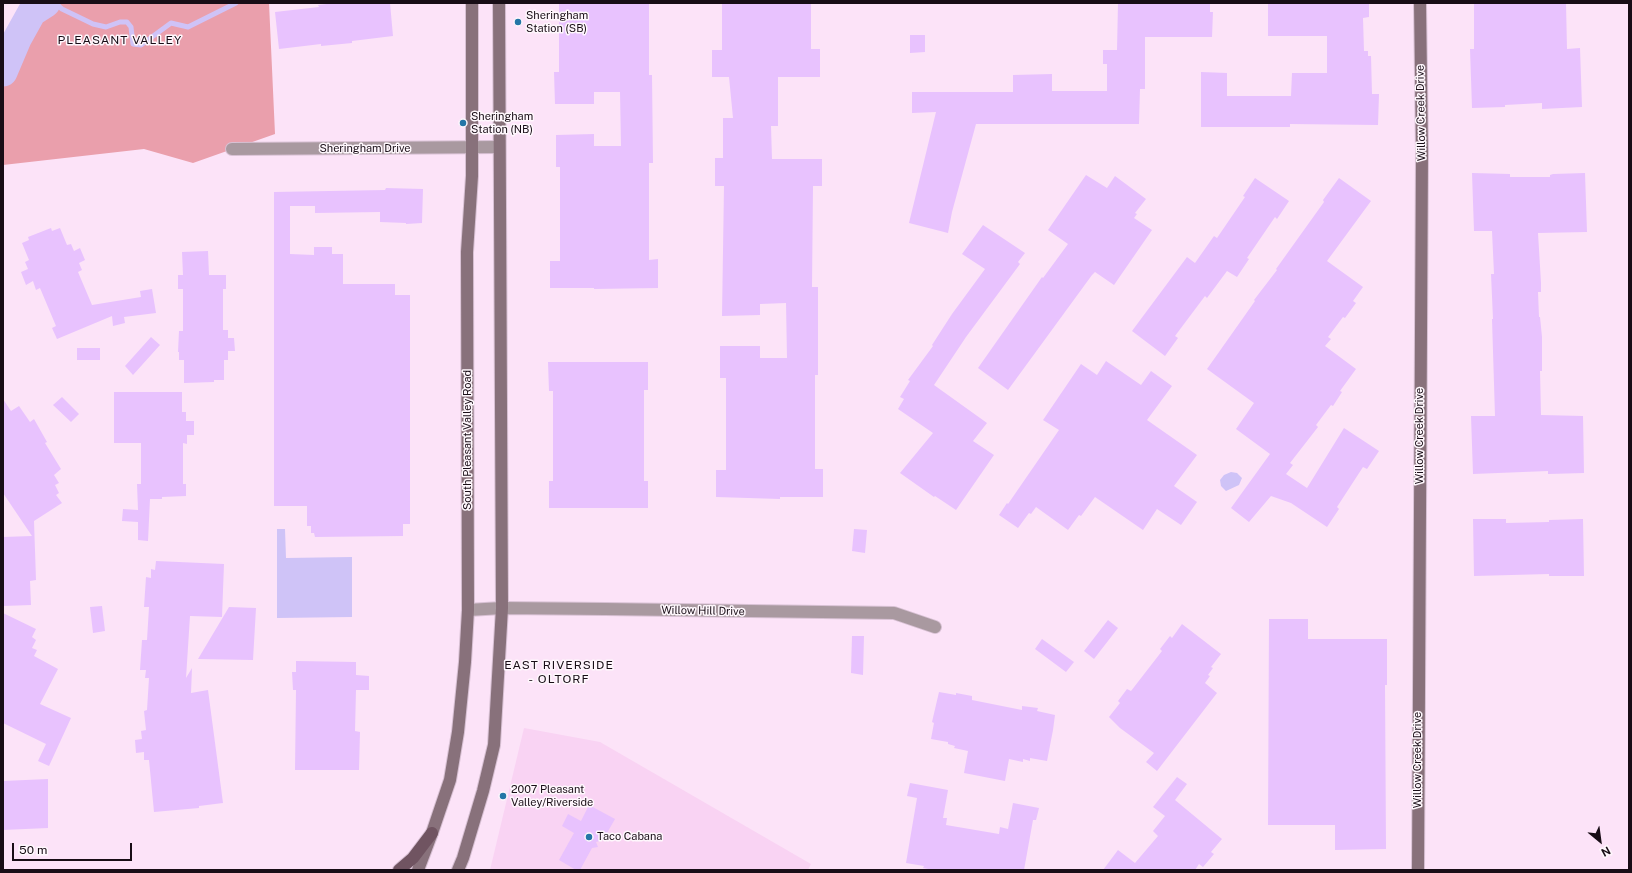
<!DOCTYPE html>
<style>
body{margin:0}
#map{position:relative;width:1632px;height:873px;overflow:hidden;background:#fce3f8;font-family:"Public Sans",sans-serif}
canvas{display:block}
.frame{position:absolute;inset:0;border:4px solid #180d16;pointer-events:none}
.north{position:absolute;left:1580px;top:821px;width:40px;height:40px;-webkit-text-stroke:3px #fef7fc;paint-order:stroke;rotate:151deg;font-size:11px;font-weight:700;line-height:16px;text-align:center;color:#180d16}
.north::after{content:'';display:block;margin:auto;width:14px;height:18px;background:#180d16;clip-path:polygon(50% 0,100% 100%,50% 72%,0 100%)}
.scale{position:absolute;left:12px;top:843px;width:120px;height:18px;box-sizing:border-box;border:2px solid #180d16;border-top:0;padding-left:5px;font-size:12px;line-height:14px;white-space:nowrap;color:#180d16;-webkit-text-stroke:3px #fef7fc;paint-order:stroke}
</style>
<div id="map">
<canvas width="1632" height="873"></canvas>
<div class="frame"></div>
<div class="north">N</div>
<div class="scale">50 m</div>
</div>
<script>
const c = document.querySelector('canvas').getContext('2d');
c.lineJoin = 'round';
function fill(path, color) {
  c.fillStyle = color;
  c.fill(path, 'evenodd');
}
function toPath(rows) {
  const path = new Path2D();
  for (const r of rows) {
    path.moveTo(r[0], r[1]);
    for (let i = 2; i < r.length; i += 2) path.lineTo(r[i], r[i + 1]);
  }
  return path;
}
function strokePath(path, color, width, dash) {
  c.strokeStyle = color;
  c.lineWidth = width;
  c.lineCap = dash ? 'butt' : 'round';
  c.setLineDash(dash || []);
  c.stroke(path);
}
function write(font, color, halo, rows, align = 'center') {
  c.font = font + ' "Public Sans",sans-serif';
  c.lineWidth = 3;
  c.setLineDash([]);
  c.textBaseline = 'middle';
  c.strokeStyle = halo;
  c.fillStyle = color;
  for (const [text, x, y, turn = 0] of rows) {
    c.save();
    c.translate(x, y);
    c.rotate((+turn || 0) * Math.PI / 180);
    c.textAlign = isNaN(turn) ? turn : align;
    if (halo) c.strokeText(text, 0, 0);
    c.fillText(text, 0, 0);
    c.restore();
  }
}
const built = toPath([
 [524,728,600,742,811,864,808,870,490,870]
]);
const forest = toPath([
 [55,3,269,3,275,134,193,163,144,149,3,165,3,87,29,22,49,10]
]);
const water = toPath([
 [1231,472,1237,473,1242,478,1239,485,1226,491,1221,486,1220,480,1224,475],
 [277,529,285,529,286,558,352,557,352,617,277,618]
]);
const stream = toPath([
 [55,3,62,9,93,24,106,27,120,22,127,22,131,27,133,44,141,45,171,23,188,27,236,3]
]);
const river = toPath([
 [3,72,17,39,32,12,46,3]
]);
const building = toPath([
 [335,3,390,3,393,36,352,41,352,43,321,46,321,44,279,49,275,12,319,7,318,5],
 [559,3,649,3,649,75,652,75,653,163,649,163,649,260,658,259,658,288,594,289,594,288,550,288,550,261,560,261,560,167,556,167,556,135,594,134,594,146,621,146,620,92,594,92,594,104,555,104,554,72,559,72],
 [722,3,811,3,811,49,820,49,820,77,778,77,778,126,771,126,772,159,822,159,822,186,813,186,812,287,818,287,818,375,815,375,815,469,823,469,823,497,780,497,780,499,716,497,716,470,726,470,726,378,720,378,720,346,760,346,760,358,787,358,786,303,760,304,760,315,722,316,724,186,715,186,715,158,723,158,723,118,733,118,729,77,712,77,712,50,722,50],
 [1118,3,1210,3,1210,12,1213,12,1212,37,1145,37,1145,89,1140,89,1139,124,976,124,952,212,948,233,909,223,936,112,912,113,912,92,1013,92,1013,75,1052,74,1052,91,1107,91,1107,64,1103,64,1103,50,1117,50],
 [1268,3,1369,3,1369,17,1363,18,1364,51,1368,51,1368,56,1371,56,1372,94,1379,94,1378,125,1290,124,1290,127,1201,127,1201,72,1227,73,1227,96,1291,96,1292,73,1327,73,1327,36,1268,36],
 [1474,3,1566,3,1567,49,1580,48,1582,107,1542,109,1542,103,1505,105,1505,107,1472,108,1470,49,1474,49],
 [910,35,925,35,925,52,910,53],
 [1472,173,1510,174,1510,177,1550,177,1550,175,1553,174,1585,173,1587,232,1538,233,1541,283,1541,292,1538,292,1539,317,1540,317,1542,337,1542,371,1540,371,1541,415,1583,416,1584,473,1548,474,1548,471,1473,474,1471,416,1495,416,1492,319,1493,319,1491,274,1494,274,1492,231,1474,231],
 [1086,175,1107,188,1115,176,1146,199,1135,213,1137,214,1134,218,1152,230,1114,285,1095,272,1092,275,1008,390,978,368,1042,277,1043,278,1068,244,1048,230],
 [1255,178,1289,201,1277,219,1275,217,1247,258,1249,259,1237,277,1227,271,1207,298,1205,296,1175,336,1178,338,1165,356,1132,331,1187,257,1195,263,1214,236,1217,238,1245,197,1243,196],
 [1339,178,1371,201,1327,261,1363,287,1353,301,1356,303,1345,318,1343,317,1328,337,1331,339,1325,346,1356,369,1340,391,1342,392,1333,406,1331,405,1316,425,1318,427,1290,463,1293,465,1286,474,1307,488,1344,428,1379,451,1367,469,1363,467,1337,507,1339,509,1327,527,1291,503,1271,496,1249,522,1231,508,1270,454,1236,429,1254,403,1207,369,1255,301,1254,300,1277,270,1276,269,1324,202,1323,200],
 [386,188,423,189,422,223,406,224,406,223,380,222,380,212,315,213,315,206,290,206,290,254,314,255,314,247,332,247,332,254,343,254,343,284,395,284,395,295,410,295,410,524,403,524,403,536,315,537,314,533,311,533,311,526,307,526,307,506,274,506,274,192,385,190],
 [983,225,1025,253,1018,262,1020,264,966,337,934,385,987,423,973,441,994,455,956,510,935,496,934,497,900,473,933,433,898,409,904,399,900,397,910,381,908,380,933,346,932,345,952,314,985,269,962,254],
 [51,228,52,231,60,228,67,245,71,244,74,251,80,248,85,260,79,263,82,270,78,272,92,305,141,297,140,291,152,289,156,313,124,317,125,323,113,326,112,316,57,339,52,328,56,326,40,288,36,290,33,281,26,285,21,272,28,269,25,262,29,260,22,243,29,240,28,237],
 [208,251,209,275,226,275,226,289,223,289,223,330,228,330,228,338,234,338,235,351,228,351,228,360,224,360,224,380,214,380,214,382,184,383,184,360,179,360,179,352,178,352,179,331,183,331,183,289,178,289,178,275,183,275,182,252],
 [151,337,160,345,133,375,125,366],
 [77,348,100,348,100,360,77,360],
 [1106,361,1141,385,1151,371,1172,386,1147,420,1197,455,1174,486,1197,502,1181,525,1157,509,1143,530,1095,497,1081,516,1079,515,1068,530,1036,507,1031,514,1029,513,1018,528,999,515,1007,503,1008,504,1059,430,1043,420,1081,364,1097,375],
 [548,362,648,362,648,390,644,390,644,481,648,481,648,508,549,508,549,481,553,481,553,391,549,391],
 [114,392,182,392,182,412,186,412,186,421,194,421,194,435,187,435,187,444,183,443,183,484,186,484,186,496,162,497,162,499,150,499,148,541,138,540,138,522,122,521,123,509,138,510,137,484,141,484,141,443,114,443],
 [62,397,79,414,71,422,53,405],
 [3,399,11,411,19,406,30,422,34,419,47,442,45,443,61,469,54,475,59,483,55,485,59,493,56,495,62,503,34,521,36,580,30,581,31,605,3,606,3,537,32,536,3,493],
 [1473,519,1506,519,1506,523,1549,522,1549,520,1583,519,1584,576,1549,576,1549,574,1474,576],
 [854,529,867,530,865,553,852,551],
 [156,561,224,564,222,617,190,616,186,678,192,668,191,693,208,690,223,803,199,806,199,808,154,812,149,760,144,760,144,752,136,753,135,740,142,739,141,731,146,730,144,711,147,710,149,678,145,678,146,670,140,670,142,640,147,640,149,607,144,607,146,577,151,578,151,569,155,570],
 [102,606,105,631,93,633,90,607],
 [229,607,256,608,253,660,198,659],
 [3,613,36,629,32,637,36,640,32,648,37,650,34,656,58,669,40,704,71,718,49,766,38,761,46,744,3,723],
 [1269,619,1308,619,1308,639,1387,639,1387,685,1385,685,1386,849,1335,850,1335,825,1268,825],
 [1108,620,1118,628,1094,659,1084,651],
 [1182,624,1221,654,1211,667,1213,668,1208,675,1210,676,1205,683,1217,693,1157,771,1146,762,1154,753,1120,728,1109,717,1120,703,1118,701,1127,689,1131,691,1162,651,1160,649,1170,636,1172,638],
 [852,636,864,636,863,675,851,673],
 [1042,639,1074,662,1066,672,1035,649],
 [296,661,356,662,356,675,369,676,369,690,356,690,355,731,360,732,359,770,295,770,296,690,293,690,292,672,296,672],
 [939,692,956,695,956,693,972,696,972,700,1022,710,1022,706,1038,708,1037,711,1055,715,1053,730,1047,761,1030,758,1030,761,1023,759,1023,762,1009,759,1005,781,964,773,968,751,954,748,955,746,948,744,948,742,931,739,934,723,932,722],
 [1177,777,1187,784,1175,800,1222,839,1211,852,1214,854,1203,867,1199,864,1195,870,1103,870,1118,850,1135,863,1158,836,1153,831,1165,816,1153,807],
 [48,779,48,828,3,830,3,781],
 [910,783,948,790,943,818,947,818,946,825,999,834,1000,827,1008,829,1013,803,1039,808,1036,820,1033,820,1024,870,933,870,923,868,924,866,906,863,917,798,907,796],
 [589,805,615,819,603,840,596,842,598,847,592,848,580,870,576,870,559,860,574,833,562,826,568,814,581,821]
]);
const street = toPath([
 [232,149,499,147],
 [468,610,502,608,605,609,894,613,935,627]
]);
const secondary = toPath([
 [418,870,432,833,450,780,458,732,465,662,468,610,467,252,472,176,472,3],
 [458,870,463,858,483,791,494,745,502,608,499,3],
 [1418,870,1422,152,1420,3]
]);
const primary = toPath([
 [399,870,413,858,432,833]
]);
const markers = [
 [518,22,4,"#2476a7"],
 [463,123,4,"#2476a7"],
 [503,796,4,"#2476a7"],
 [589,837,4,"#2476a7"]
];
const poiNames = [
 ["Sheringham",526,16],
 ["Station (SB)",526,29],
 ["Sheringham",471,117],
 ["Station (NB)",471,130],
 ["2007 Pleasant",511,790],
 ["Valley/Riverside",511,803],
 ["Taco Cabana",597,837]
];
const streetNames = [
 ["Willow Creek Drive",1421,113,-91],
 ["Sheringham Drive",365,149],
 ["Willow Creek Drive",1420,436,-90],
 ["South Pleasant Valley Road",468,440,-90],
 ["Willow Hill Drive",703,611,1],
 ["Willow Creek Drive",1418,760,-90]
];
const neighbourhoodNames = [
 ["PLEASANT VALLEY",120,40],
 ["EAST RIVERSIDE",559,665],
 ["- OLTORF",559,679]
];
fill(built, '#f9d3f3');
fill(forest, '#ea9fac');
fill(water, '#cfc3f7');
strokePath(stream, '#cfc3f7', 5);
strokePath(river, '#cfc3f7', 29);
fill(building, '#e8c2fe');
strokePath(street, '#d8c1d4', 14);
strokePath(secondary, '#d8c1d4', 14);
strokePath(primary, '#d8c1d4', 14);
strokePath(street, '#a999a0', 12);
strokePath(secondary, '#88717b', 12);
strokePath(primary, '#705461', 12);
for (const [x, y, r, color] of markers) {
  const dot = new Path2D();
  dot.arc(x, y, r, 0, 2 * Math.PI);
  c.fillStyle = color;
  c.fill(dot);
  strokePath(dot, '#fef7fc', 1.5);
}
write('11px', '#180d16', '#fef7fc', poiNames, 'left');
write('11px', '#180d16', '#fef7fc', streetNames);
c.letterSpacing = '1px';
write('12px', '#180d16', '#fef7fc', neighbourhoodNames);
c.letterSpacing = '0px';
</script>
